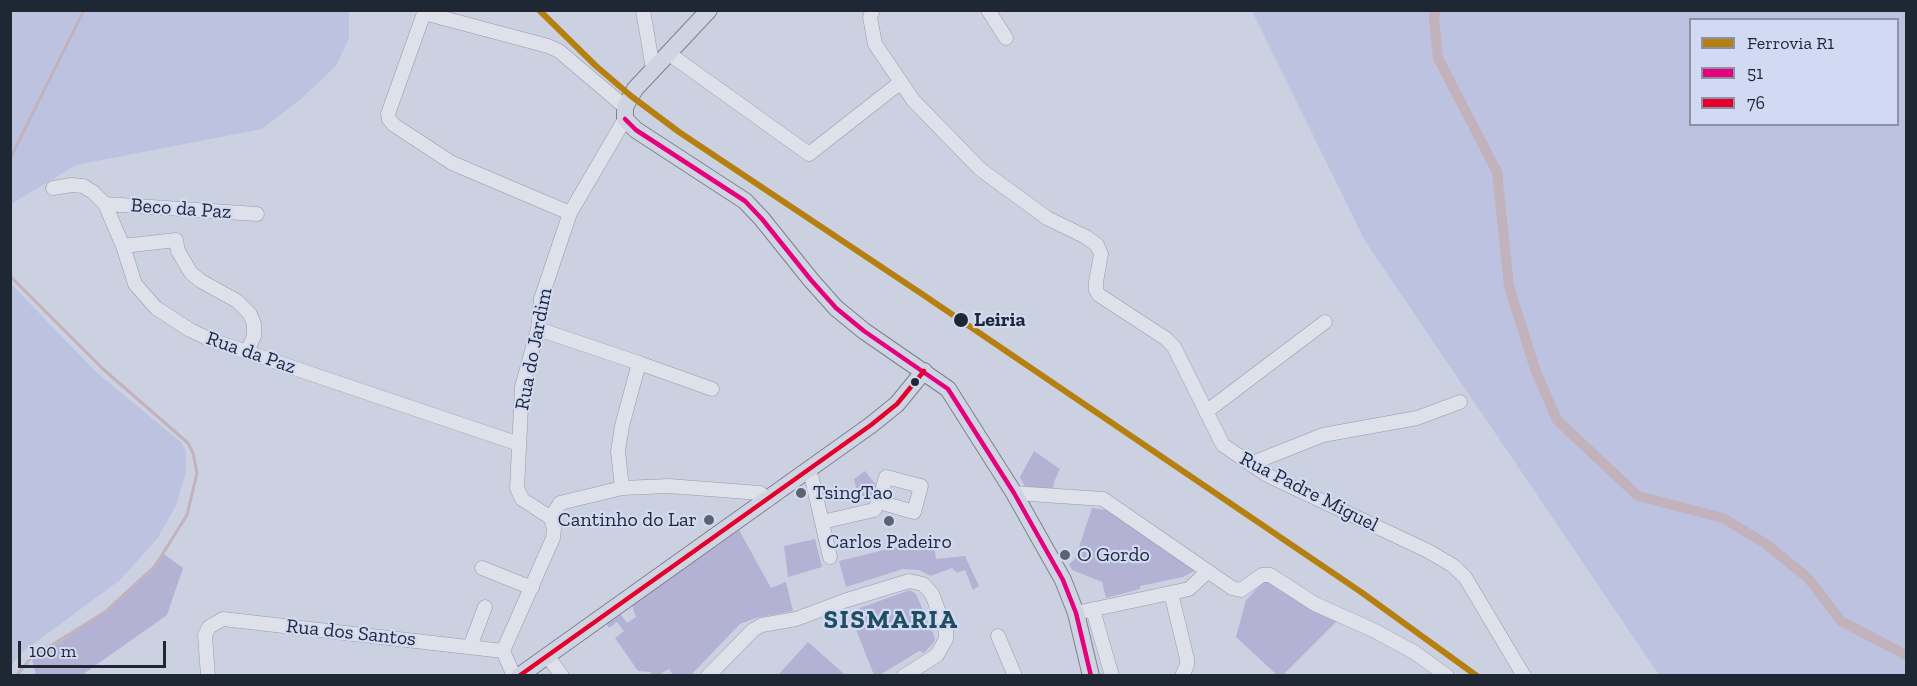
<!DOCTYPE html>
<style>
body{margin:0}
#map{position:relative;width:1917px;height:686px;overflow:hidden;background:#ccd1e2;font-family:"Zilla Slab",serif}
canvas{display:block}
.frame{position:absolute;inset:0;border:12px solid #1e2835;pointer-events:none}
.legend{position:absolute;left:1689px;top:18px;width:210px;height:108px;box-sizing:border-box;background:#d2d9f3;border:2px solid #8a92a7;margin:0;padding:8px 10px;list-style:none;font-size:18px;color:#1e2835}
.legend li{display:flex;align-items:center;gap:12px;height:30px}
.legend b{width:30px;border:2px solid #8a92a7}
.scale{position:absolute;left:18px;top:641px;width:148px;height:27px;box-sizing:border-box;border:3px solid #1e2835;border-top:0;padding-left:8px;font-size:18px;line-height:21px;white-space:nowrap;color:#1e2835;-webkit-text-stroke:4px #d2d9f3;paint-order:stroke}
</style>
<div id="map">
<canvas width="1917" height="686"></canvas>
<div class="frame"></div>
<ul class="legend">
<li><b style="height:8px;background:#b68010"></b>Ferrovia R1</li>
<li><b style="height:8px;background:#e5007d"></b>51</li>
<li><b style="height:8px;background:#e4002b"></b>76</li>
</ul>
<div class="scale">100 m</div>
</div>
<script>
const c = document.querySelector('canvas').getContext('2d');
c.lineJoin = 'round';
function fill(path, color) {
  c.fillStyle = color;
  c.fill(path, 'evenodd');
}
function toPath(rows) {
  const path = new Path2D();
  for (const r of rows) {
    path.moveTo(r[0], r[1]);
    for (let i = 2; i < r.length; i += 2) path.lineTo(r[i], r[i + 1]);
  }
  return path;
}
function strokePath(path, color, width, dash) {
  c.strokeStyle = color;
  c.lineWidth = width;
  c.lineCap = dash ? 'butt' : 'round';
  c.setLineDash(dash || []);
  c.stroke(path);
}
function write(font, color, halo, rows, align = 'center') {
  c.font = font + ' "Zilla Slab",serif';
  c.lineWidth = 4.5;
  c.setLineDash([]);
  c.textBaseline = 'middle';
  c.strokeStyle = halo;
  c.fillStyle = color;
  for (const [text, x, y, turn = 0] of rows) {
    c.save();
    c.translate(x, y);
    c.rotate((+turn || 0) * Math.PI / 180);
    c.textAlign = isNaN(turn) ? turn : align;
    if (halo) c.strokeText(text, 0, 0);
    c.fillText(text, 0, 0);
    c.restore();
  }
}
const farmland = toPath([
 [10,11,349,11,349,38,336,66,302,98,262,129,76,165,11,204],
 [1252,11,1906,11,1906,675,1659,675,1365,241],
 [1690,20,1898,20,1898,124,1690,124],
 [11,284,96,372,182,443,186,453,186,472,176,506,157,539,120,580,21,653,11,666]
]);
const green = toPath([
 [1034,451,1060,469,1054,482,1053,492,1027,491,1020,477],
 [865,471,876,485,872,496,859,500,854,479],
 [1092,508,1107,510,1196,570,1183,577,1140,586,1140,589,1106,598,1102,582,1072,570,1069,564,1075,559],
 [739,530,771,588,786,582,793,611,756,618,740,624,691,675,673,675,669,669,658,675,654,675,650,672,638,671,615,638,624,631,617,622,609,628,606,623,620,613,627,623,636,617,632,605],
 [933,538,936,559,965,556,979,586,973,590,965,570,957,573,952,568,931,576,919,570,903,569,846,587,839,561],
 [815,539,822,567,788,577,784,546],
 [164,554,183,568,167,615,82,675,36,675,32,660,105,613,156,567],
 [1265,580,1337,621,1283,675,1277,675,1236,637,1246,600],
 [910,590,916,594,935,638,934,642,924,653,919,651,880,675,874,675,849,612],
 [808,642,843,673,844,675,778,675]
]);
const stream = toPath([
 [10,159,84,10],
 [10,276,103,369,188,443,193,453,197,473,187,515,155,566,105,612,31,658,16,676]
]);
const canal = toPath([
 [1435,10,1434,19,1438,58,1497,172,1509,286,1535,369,1557,420,1638,496,1723,518,1766,544,1808,578,1841,621,1906,655]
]);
const minor = toPath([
 [423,10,424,13,388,114,389,119,394,125,452,163,570,213],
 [643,10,653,69],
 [873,10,870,17,875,44,913,100,980,169,1047,218,1086,237,1097,245,1101,254,1096,282,1096,290,1099,295,1165,338,1174,347,1223,445,1267,475,1428,551,1452,565,1465,577,1524,676],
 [988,10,1006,38],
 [424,13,548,46,559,51,625,107],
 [668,53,809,154,901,82],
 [53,188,72,185,83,186,93,192,105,204,123,246,135,284,156,308,190,330,211,340,519,444],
 [105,204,257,214],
 [123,246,176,240,178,251,191,273,201,281,237,301,250,314,254,324,254,336,247,352],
 [538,329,639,363],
 [1206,412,1325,322],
 [1250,464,1323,435,1417,418,1460,402],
 [808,471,812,479,830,557],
 [622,488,618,451,622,426,639,363,712,389],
 [1014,493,1103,499,1232,588,1241,590,1262,575,1270,575,1315,604,1373,630,1414,652,1447,676],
 [551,518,560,503,622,488,669,486,760,493,768,500],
 [822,522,874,510,879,502,886,477,921,486,914,512,879,502],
 [482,568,532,588],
 [1171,593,1187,659,1187,665,1182,676],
 [1093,610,1112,676],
 [1076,613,1189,589,1207,572],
 [998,636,1015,676],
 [470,647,485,607],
 [547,655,562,676],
 [208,676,205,635,209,627,223,619,503,651],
 [514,676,503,651,553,538,554,529,551,518,522,499,517,488,522,387,538,329,541,299,570,213,625,119],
 [708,676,753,630,762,625,796,619,844,601,909,581,923,584,932,594,946,631,946,639,937,655,904,676]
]);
const major = toPath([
 [709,10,635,89,625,107,625,119,636,130,745,201,762,219,811,280,836,308,864,331,948,389,1014,493,1063,580,1076,613,1091,676],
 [519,676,871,425,897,404,924,371]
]);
const bus1 = toPath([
 [625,119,636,130,745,201,762,219,811,280,836,308,864,331,948,389,1014,493,1063,580,1076,613,1091,676]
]);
const bus2 = toPath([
 [519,676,871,425,897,404,924,371]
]);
const rail1 = toPath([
 [539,10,596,66,631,96,679,132,922,294,1361,592,1477,676]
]);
const markers = [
 [961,320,8,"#1e2835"],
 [915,382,5,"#1e2835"],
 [801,493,6,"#5b6372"],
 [709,520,6,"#5b6372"],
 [889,521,6,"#5b6372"],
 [1065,555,6,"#5b6372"]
];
const streetNames = [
 ["Beco da Paz",181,209,4],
 ["Rua do Jardim",534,349,-79],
 ["Rua da Paz",251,353,19],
 ["Rua Padre Miguel",1309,492,27],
 ["Rua dos Santos",351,633,6]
];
const stopNames = [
 ["Leiria",974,320]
];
const poiNames = [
 ["TsingTao",813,493],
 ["Cantinho do Lar",697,520,"right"],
 ["Carlos Padeiro",889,542,"center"],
 ["O Gordo",1077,555]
];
const districtNames = [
 ["SISMARIA",891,621]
];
fill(farmland, '#bdc2e1');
fill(green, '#b4b2d4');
strokePath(stream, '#c2b2bb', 3);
strokePath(canal, '#c2b2bb', 10);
strokePath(minor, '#969ba7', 15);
strokePath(major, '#7c818d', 18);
strokePath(minor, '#dee0ea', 14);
strokePath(major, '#cfd4e2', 16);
strokePath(bus1, '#e5007d', 4.5);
strokePath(bus2, '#e4002b', 4.5);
strokePath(rail1, '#b68010', 6);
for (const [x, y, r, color] of markers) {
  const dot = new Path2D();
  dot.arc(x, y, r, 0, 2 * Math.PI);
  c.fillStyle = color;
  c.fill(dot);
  strokePath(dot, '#d2d9f3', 2);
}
write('20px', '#1e2835', '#d2d9f3', streetNames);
write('bold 20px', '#1e2835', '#d2d9f3', stopNames, 'left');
write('20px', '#1e2835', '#d2d9f3', poiNames, 'left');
c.letterSpacing = '1.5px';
write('bold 26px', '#204d5f', '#d2d9f3', districtNames);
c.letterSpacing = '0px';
</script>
